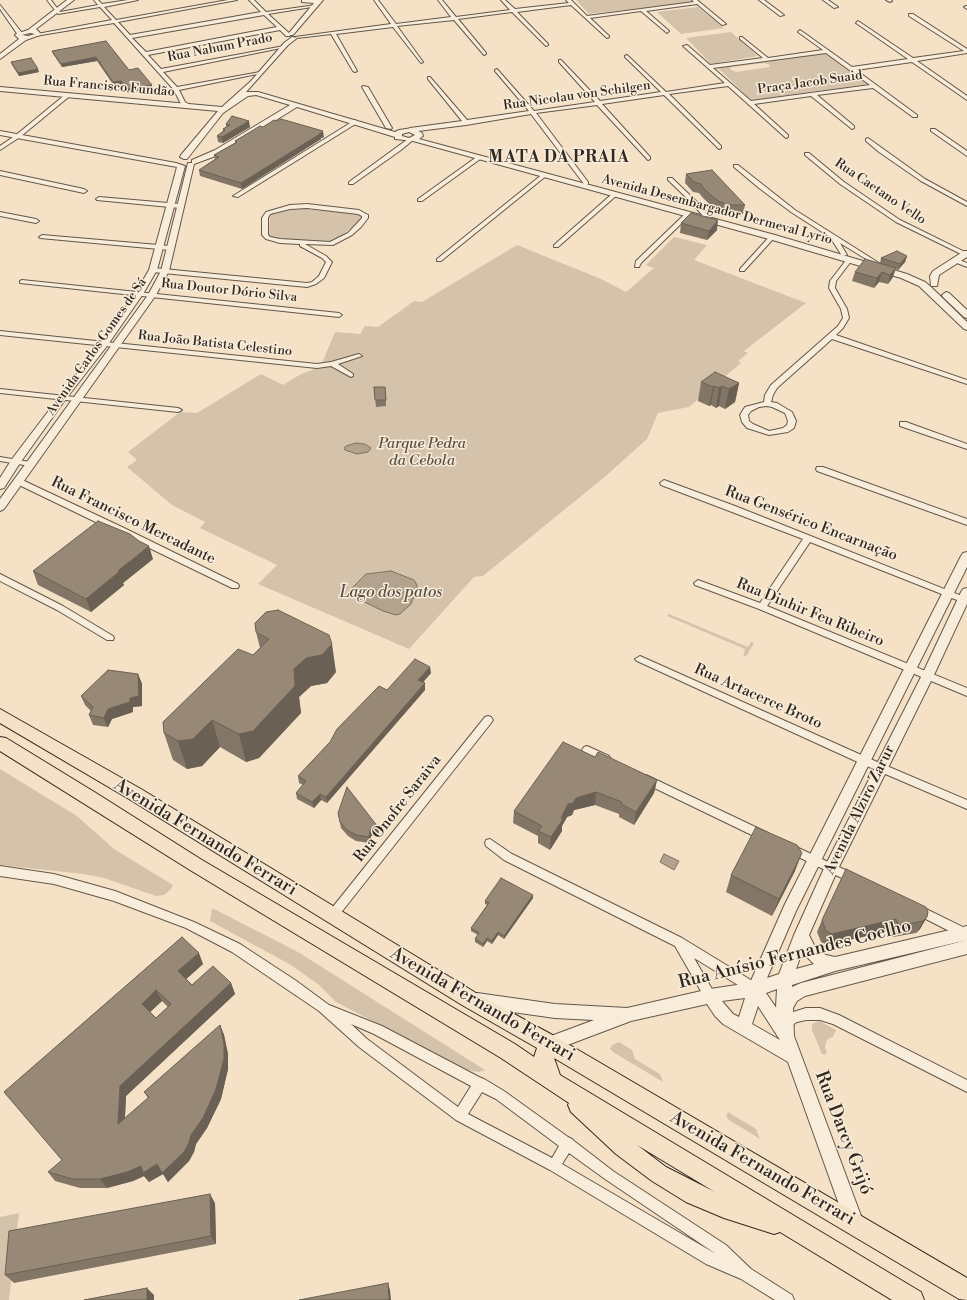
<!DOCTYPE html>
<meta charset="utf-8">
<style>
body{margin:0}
canvas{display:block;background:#f5e2c6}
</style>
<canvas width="967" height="1300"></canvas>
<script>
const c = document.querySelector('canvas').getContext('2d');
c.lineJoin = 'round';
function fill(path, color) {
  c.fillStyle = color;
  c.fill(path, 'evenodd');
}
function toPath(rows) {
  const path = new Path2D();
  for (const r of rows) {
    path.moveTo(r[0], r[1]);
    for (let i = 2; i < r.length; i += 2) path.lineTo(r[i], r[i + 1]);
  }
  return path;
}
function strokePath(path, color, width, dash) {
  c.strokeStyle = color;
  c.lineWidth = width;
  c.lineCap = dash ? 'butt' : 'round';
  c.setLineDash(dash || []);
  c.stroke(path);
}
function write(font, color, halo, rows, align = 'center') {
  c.font = font + ' "Libre Bodoni",serif';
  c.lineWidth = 3;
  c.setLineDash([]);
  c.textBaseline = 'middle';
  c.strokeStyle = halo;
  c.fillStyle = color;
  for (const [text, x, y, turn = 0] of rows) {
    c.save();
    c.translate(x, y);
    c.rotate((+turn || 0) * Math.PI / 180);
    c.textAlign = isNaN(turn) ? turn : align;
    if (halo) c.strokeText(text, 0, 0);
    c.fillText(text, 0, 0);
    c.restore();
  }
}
const green = toPath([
 [576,0,691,0,693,2,589,14],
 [698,7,724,28,681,34,657,12],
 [731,32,758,56,711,64,686,38],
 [828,53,869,84,751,100,718,68],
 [764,63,770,65,769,67,736,72,730,69,731,67],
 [293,208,360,214,363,216,355,229,349,229,342,238,330,244,273,239,269,237,270,213],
 [674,237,707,245,694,260,806,303,744,351,748,353,738,361,741,363,689,407,658,413,647,439,607,475,483,576,474,577,409,649,258,584,277,565,200,528,205,522,172,505,127,467,137,460,128,452,180,412,197,413,261,374,283,385,301,374,312,370,322,363,335,332,360,334,365,326,378,327,414,301,422,302,517,245,601,279,626,292,654,268,646,265],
 [669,614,748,647,751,642,754,643,747,655,743,657,745,649,667,616],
 [0,769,77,816,114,849,173,885,171,889,164,895,156,896,104,878,83,874,0,865],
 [212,908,298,952,485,1070,479,1072,466,1070,336,1002,319,985,291,965,210,921],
 [819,1021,836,1030,833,1037,829,1038,826,1042,825,1048,827,1051,825,1055,822,1054,812,1030,812,1024],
 [619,1042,632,1050,635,1059,660,1074,663,1082,613,1052,610,1049,612,1045],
 [728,1112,756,1129,760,1139,729,1120,726,1116],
 [19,1213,9,1300,0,1300,0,1217]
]);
const water = toPath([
 [356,443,365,444,371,448,368,452,357,454,345,450,344,448,346,446,356,443],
 [391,571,414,580,417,585,417,589,411,604,400,614,396,615,383,611,350,595,351,589,366,574,391,571],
 [664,854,679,861,674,870,660,862,664,854]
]);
const minor = toPath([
 [47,0,51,0,60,12,98,5,94,0,98,0,102,4,128,0,138,0,104,7,116,20,228,0,237,0,118,22,130,35,261,12,249,0,254,0,266,12,316,5,318,6,268,14,290,34,290,36,286,36,280,30,148,55,161,69,284,46,286,47,163,72,177,87,260,72,262,73,179,90,185,102,192,106,189,108,181,104,174,90,114,23,35,36,37,34,112,20,100,7,58,14,47,0],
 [264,15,277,27,146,52,132,38,264,15],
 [374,0,378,0,396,24,451,17,438,0,442,0,456,17,510,10,501,0,505,0,515,9,569,3,566,0,571,0,587,16,694,2,692,0,697,0,726,24,722,25,697,4,646,11,669,31,667,33,641,11,590,18,609,36,609,37,607,38,571,5,517,12,548,44,548,45,546,46,512,12,458,19,486,53,486,54,484,55,454,20,397,26,423,62,421,63,393,27,336,34,357,71,355,72,353,71,331,34,297,38,295,37,391,24,374,0],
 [759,0,764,0,784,15,780,16,759,0],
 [823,0,828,0,838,7,834,8,823,0],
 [886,0,891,0,892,1,890,2,886,0],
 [0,5,22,33,22,35,18,35,0,9,0,5],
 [966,6,967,6,967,9,964,7,966,6],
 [909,14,913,14,967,49,967,53,917,61,967,96,967,100,912,62,856,70,917,115,917,117,913,117,873,88,817,95,854,126,854,128,852,129,811,96,754,104,788,135,788,137,786,138,728,86,669,94,721,146,721,148,719,149,664,95,602,104,650,157,650,159,648,160,597,105,536,113,588,182,588,184,586,185,584,184,531,114,466,125,410,132,407,130,410,128,462,121,428,79,428,77,430,77,467,120,529,111,495,71,495,70,497,69,534,111,595,102,559,62,559,60,561,60,600,101,661,92,625,57,625,56,627,55,666,92,725,83,683,46,687,45,710,65,763,58,740,39,740,37,742,37,768,58,823,50,798,32,800,30,852,67,908,59,856,23,858,21,913,58,964,51,909,16,909,14],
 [826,53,870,85,751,101,713,68,826,53],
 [363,86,368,87,392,128,391,129,386,128,362,87,363,86],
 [66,94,71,95,20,137,0,150,0,146,16,135,66,94],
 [355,120,358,122,357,123,238,197,233,196,355,120],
 [931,129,935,129,967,151,967,156,931,131,931,129],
 [868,138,925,179,967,202,967,206,921,181,879,152,866,141,866,139,868,138],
 [408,139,413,140,401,150,353,184,349,184,349,182,408,139],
 [805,153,809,153,844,182,900,220,967,253,967,255,963,255,896,222,840,184,805,155,805,153],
 [478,156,483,157,422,201,418,201,418,199,478,156],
 [734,165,738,165,795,210,879,263,874,264,840,243,847,255,842,256,832,240,833,239,791,212,759,188,734,167,734,165],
 [0,171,84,189,87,191,84,193,0,175,0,171],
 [544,173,547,175,546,176,441,261,437,261,437,259,544,173],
 [668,178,672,178,697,202,707,214,707,216,703,216,693,204,668,180,668,178],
 [612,194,617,195,558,247,554,247,554,245,612,194],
 [99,197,180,204,183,206,180,208,97,200,96,199,99,197],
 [307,204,359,210,368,215,368,218,361,227,352,235,333,245,305,244,326,256,332,262,324,278,316,284,307,287,153,272,150,270,153,268,307,283,312,282,319,276,326,262,322,258,300,246,300,244,280,243,266,239,262,235,262,218,266,212,290,205,307,204],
 [307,208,358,214,362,216,362,218,348,233,330,242,280,239,270,237,268,235,268,218,270,214,290,209,307,208],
 [0,212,36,219,39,221,36,223,0,216,0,212],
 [685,214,690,215,641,263,639,267,635,267,636,261,685,214],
 [42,235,170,246,173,248,170,250,40,238,39,237,42,235],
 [772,235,774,236,774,238,744,271,740,271,740,269,770,236,772,235],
 [849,258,852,260,836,281,835,288,847,309,849,318,843,328,836,335,967,380,967,384,832,339,777,388,773,395,771,402,777,403,792,412,796,421,794,428,788,432,769,435,747,428,742,422,740,415,745,407,764,402,765,395,771,385,838,326,843,318,841,309,829,288,830,281,847,259,849,258],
 [767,406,772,407,785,413,788,421,787,425,783,428,769,431,753,424,749,421,748,415,751,411,759,407,767,406],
 [954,258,967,263,967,267,952,261,951,260,954,258],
 [22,280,339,313,342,315,339,317,20,283,20,281,22,280],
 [0,331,317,364,331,362,359,354,362,356,338,364,353,374,353,376,351,377,331,366,317,368,0,335,0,331],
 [0,389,178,408,182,410,178,412,0,393,0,389],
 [900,422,906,422,967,444,967,449,900,426,900,422],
 [0,457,30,462,34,464,30,466,0,461,0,457],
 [817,467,823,467,967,519,967,525,817,471,816,469,817,467],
 [18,478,124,528,238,584,239,586,238,588,232,588,15,483,14,481,15,479,18,478],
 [664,480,735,506,967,598,967,604,810,542,767,606,967,688,967,696,759,609,695,585,694,583,698,580,760,603,803,539,661,485,660,483,664,480],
 [0,574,63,606,113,636,114,638,113,640,107,640,57,610,0,581,0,574],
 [640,656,868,758,967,800,967,809,862,764,637,661,635,659,640,656],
 [488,716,491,717,493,720,491,723,336,919,332,921,328,919,327,916,328,913,485,717,488,716],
 [587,746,609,756,611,759,609,762,606,763,603,762,584,753,582,750,584,747,587,746],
 [646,775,768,833,769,836,768,839,764,840,760,839,642,782,641,779,642,776,646,775],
 [490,839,512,854,682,938,759,985,761,989,759,993,755,994,751,993,694,958,716,996,714,1000,710,1001,706,1000,675,946,504,860,486,846,485,843,486,840,490,839],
 [790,844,858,876,859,879,858,882,854,884,850,882,786,851,785,848,786,845,790,844],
 [0,866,54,874,115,891,194,922,240,944,295,980,329,1005,382,1026,479,1077,484,1079,504,1091,568,1137,572,1139,574,1141,613,1171,726,1245,751,1269,792,1295,794,1300,775,1300,741,1279,706,1264,550,1170,456,1120,359,1047,319,1011,232,952,186,928,114,901,54,884,0,876,0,866],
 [351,1024,374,1034,471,1086,458,1107,367,1039,351,1024],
 [482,1092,496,1099,559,1146,552,1158,468,1114,482,1092],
 [569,1153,605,1179,716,1254,562,1164,569,1153],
 [918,905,967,929,967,937,961,937,914,913,913,910,914,907,918,905],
 [806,1008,820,1008,839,1015,967,1080,967,1092,833,1024,820,1020,806,1020,797,1022,786,1029,782,1027,780,1023,782,1019,790,1013,806,1008]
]);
const tertiary = toPath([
 [67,0,74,0,36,29,41,34,40,35,26,40,0,59,0,54,19,39,15,35,16,34,28,30,67,0],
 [30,33,35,34,28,36,22,35,30,33],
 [302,0,323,0,293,35,289,35,289,33,314,3,302,2,302,0],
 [292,37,297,38,288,45,246,92,258,92,395,132,399,130,413,128,422,133,423,136,419,139,775,235,907,274,925,282,931,287,967,322,967,330,964,329,919,286,901,278,769,239,413,141,395,139,395,137,297,107,221,154,194,164,169,271,156,295,4,509,0,511,0,499,148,295,161,271,188,163,192,163,192,160,215,150,290,105,256,95,248,96,223,113,187,159,184,159,180,157,181,155,218,111,0,91,0,87,222,107,251,81,284,43,292,37],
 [409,132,415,135,409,138,402,136,402,134,409,132],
 [0,131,176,163,185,166,157,270,143,294,107,346,65,400,20,463,4,488,0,489,0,478,12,459,101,342,135,294,149,270,177,167,0,135,0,131],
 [964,251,967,251,967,257,939,275,937,286,931,286,930,276,933,271,964,251],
 [946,292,949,293,967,310,967,318,964,317,943,297,942,295,946,292],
 [967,552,967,567,796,911,767,978,779,974,794,935,826,864,921,677,961,592,963,589,967,588,967,604,933,677,838,869,809,935,814,945,820,951,826,955,835,957,967,926,967,940,835,971,792,985,792,987,801,983,967,940,967,954,805,996,797,1001,793,1008,794,1036,864,1224,861,1230,855,1233,849,1230,846,1224,788,1062,723,1024,715,1016,707,1004,631,1021,549,1052,543,1049,541,1044,543,1039,594,1020,555,1018,477,1007,472,1005,469,1000,472,995,477,993,555,1004,627,1008,710,989,750,983,785,904,961,556,963,553,967,552],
 [802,952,814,964,796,969,802,952],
 [777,989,776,1007,777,1009,766,993,777,989],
 [745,998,739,1017,733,1014,722,1001,745,998],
 [758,1006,780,1040,752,1024,758,1006]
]);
const primary = toPath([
 [0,709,141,789,476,993,556,1037,967,1278,967,1300,959,1299,554,1058,560,1075,921,1292,924,1300,892,1300,780,1232,774,1234,724,1218,686,1202,652,1181,616,1154,571,1112,568,1105,569,1103,501,1058,190,870,0,751,0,737,6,738,96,793,202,860,515,1044,534,1057,537,1048,462,1005,129,799,0,723,0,709],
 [637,1145,715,1192,666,1167,637,1145]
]);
const wall = toPath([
 [106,41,129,70,152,88,128,93,122,84,114,86,97,61,62,67,53,54,52,51],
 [11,62,39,72,19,76,12,65],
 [226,124,250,127,223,143,218,142,217,136,223,131,223,129,226,127],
 [263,127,324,137,321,138,321,139,242,189,200,176,199,170,215,159,214,155,235,143,235,141],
 [686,174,745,205,743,214,727,214,717,211,704,199,699,193,693,192,685,183],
 [681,223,717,230,707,240,680,233],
 [907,256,905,262,898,270,895,269,893,277,888,284,879,282,874,288,852,281,855,272,880,263,881,258],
 [701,382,739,383,735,402,725,409,719,406,716,408,711,405,709,406,698,401],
 [374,387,386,400,386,406,376,407],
 [153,559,123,583,124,585,91,612,38,585,33,571],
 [256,632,336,672,327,683,311,686,299,697,301,713,259,758,246,762,220,747,202,766,187,769,173,760,164,733,253,655,260,648],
 [431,673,423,682,425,683,425,690,327,803,321,800,314,808,297,799,296,793,303,785,299,783,298,776,330,742,387,690],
 [138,674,142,684,142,706,133,707,133,712,112,719,108,727,93,725,89,715,91,711,85,705,81,696],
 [595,757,657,780,654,793,634,825,619,817,619,814,595,805,574,810,572,815,567,817,562,826,562,831,550,850,538,843,538,836,513,823,514,811],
 [338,813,379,833,371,836,370,843,356,841,348,836,341,828],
 [795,871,772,916,726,892,731,875],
 [533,898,504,939,498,935,492,944,487,941,483,947,475,942,475,939,478,935,471,931,471,928,487,905,485,904,485,901],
 [927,917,920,929,916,933,893,937,889,931,827,945,821,942,817,932,822,920],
 [182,937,203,964,186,979,192,985,231,983,235,994,126,1096,125,1118,148,1098,144,1092,220,1025,224,1035,228,1054,228,1069,221,1099,207,1128,196,1144,194,1152,189,1161,168,1182,163,1174,149,1182,144,1176,133,1181,107,1188,80,1188,55,1181,48,1172,62,1160,4,1092],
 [162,1001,168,1007,156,1018,150,1012],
 [215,1203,216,1244,14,1283,5,1275]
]);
const shadedWall = toPath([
 [96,57,97,61,62,67,61,64],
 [38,69,39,72,19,76,18,73],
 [121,81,122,84,114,86,113,82],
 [152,85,152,88,128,93,128,89],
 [249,121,250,127,223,143,222,137],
 [323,131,324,137,321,138,321,139,242,189,241,183],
 [718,220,717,230,707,240,709,231],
 [907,256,905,262,898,270,900,264],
 [896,268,893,277,888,284,890,275],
 [882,272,879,282,874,288,877,278],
 [739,383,735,402,725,409,729,389],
 [714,386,711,405,709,406,713,387],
 [722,386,719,406,716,408,719,388],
 [149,546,153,559,123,583,124,585,91,612,86,599,118,571],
 [332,644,336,672,327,683,311,686,299,697,301,713,259,758,246,762,239,734,294,669,306,658],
 [430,667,431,673,419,687,418,680],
 [138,674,142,684,142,706,133,707,133,712,112,719,108,727,104,718,108,709,130,698],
 [425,683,425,690,327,803,326,797],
 [212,720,220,747,202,766,187,769,178,741],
 [657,780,654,793,634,825,636,812],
 [596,792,595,805,574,810,572,815,567,817,562,826,562,831,550,850,551,837,561,818,568,804,576,798],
 [320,794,321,800,314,808,312,802],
 [378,827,379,833,371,836,370,843,369,837,370,830],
 [802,853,795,871,772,916,779,899],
 [533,895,533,898,504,939,504,936],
 [927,917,920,929,916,933,923,921],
 [896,919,889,931,827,945,832,934],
 [498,932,498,935,492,944,492,941],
 [487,938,487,941,483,947,483,944],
 [199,953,203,964,183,982,178,971],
 [231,983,235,994,126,1096,124,1134,118,1124,120,1086],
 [156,990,162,1001,147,1015,142,1004],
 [220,1025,224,1035,228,1054,228,1069,221,1099,207,1128,196,1144,194,1152,189,1161,168,1182,163,1174,149,1182,144,1176,133,1181,107,1188,100,1179],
 [210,1194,215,1203,216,1244,211,1236],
 [388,1283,390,1290,391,1300,389,1300],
 [147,1288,154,1295,154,1300,147,1300]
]);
const building = toPath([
 [106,41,129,70,138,68,152,85,128,89,121,81,113,82,96,57,61,64,52,51,106,41],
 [31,58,38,69,18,73,11,62,31,58],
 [232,116,249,121,222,137,217,136,225,130,223,129,230,125,226,124,232,116],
 [281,119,323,131,319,134,320,134,241,183,199,170,219,157,214,155,237,142,235,141,260,126,263,127,274,120,277,121,281,119],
 [712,170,745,205,728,205,718,201,705,190,701,184,694,182,686,174,712,170],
 [691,213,718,220,709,231,681,223,691,213],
 [897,251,907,256,900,264,881,258,897,251],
 [865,259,896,268,890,275,882,272,877,278,855,272,865,259],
 [715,372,739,383,729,389,722,386,719,388,714,386,713,387,701,382,715,372],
 [374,387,385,387,386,400,375,400,374,387],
 [98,521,130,534,139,541,149,546,118,571,119,572,86,599,33,571,98,521],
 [278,610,329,635,332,644,322,655,306,658,294,669,295,686,253,731,239,734,212,720,193,739,178,741,164,733,163,722,238,649,253,655,269,639,256,632,255,623,266,612,278,610],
 [415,659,430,667,418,680,425,683,326,797,320,794,312,802,296,793,306,781,298,776,330,742,337,729,379,686,387,690,415,659],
 [108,670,138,674,139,696,130,698,130,702,108,709,104,718,89,715,93,707,81,696,108,670],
 [563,742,595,757,598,752,657,780,636,812,621,804,622,802,596,792,576,798,573,803,568,804,561,818,563,819,551,837,538,831,542,826,514,811,563,742],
 [347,787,378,827,370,830,369,837,356,835,347,830,340,822,338,813,347,787],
 [756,827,797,845,802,853,779,899,731,875,756,827],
 [846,869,926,907,928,912,927,917,923,921,899,926,896,919,832,934,826,931,822,920,846,869],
 [501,878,533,895,504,936,498,932,492,941,487,938,483,944,475,939,479,933,471,928,489,903,485,901,501,878],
 [182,937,199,953,178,971,192,985,213,966,231,983,120,1086,118,1124,149,1097,144,1092,220,1025,224,1044,224,1059,216,1089,203,1118,191,1135,189,1143,184,1152,162,1173,157,1164,143,1173,141,1166,127,1172,100,1179,73,1179,48,1172,62,1160,4,1092,182,937],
 [156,990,171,1004,156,1018,142,1004,156,990],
 [210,1194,211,1236,5,1275,9,1231,210,1194],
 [388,1283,389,1300,299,1300,388,1283],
 [147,1288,147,1300,84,1300,147,1288]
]);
const farStreetnames = [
 ["Rua Nahum Prado",220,48,-11],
 ["Praça Jacob Suaid",810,83,-8],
 ["Rua Francisco Fundão",109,87,5],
 ["Rua Nicolau von Schilgen",577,96,-8],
 ["Rua Caetano Vello",880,192,34],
 ["Avenida Desembargador Dermeval Lyrio",717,210,15],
 ["Rua Doutor Dório Silva",229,291,6],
 ["Rua João Batista Celestino",215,344,6],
 ["Avenida Carlos Gomes de Sá",97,347,-55]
];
const parkNames = [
 ["Parque Pedra",422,444],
 ["da Cebola",422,461]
];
const streetNames = [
 ["Rua Francisco Mercadante",133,521,26],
 ["Rua Gensérico Encarnação",811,524,21],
 ["Rua Dinhir Feu Ribeiro",810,613,22],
 ["Rua Artacerce Broto",758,697,24],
 ["Rua Onofre Saraiva",398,809,-52],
 ["Avenida Alziro Zarur",860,810,-64]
];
const farDistrictnames = [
 ["MATA DA PRAIA",559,158]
];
const waterNames = [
 ["Lago dos patos",391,593]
];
const nearStreetnames = [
 ["Avenida Fernando Ferrari",205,838,31],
 ["Rua Anísio Fernandes Coelho",795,955,-14],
 ["Avenida Fernando Ferrari",482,1005,30],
 ["Rua Darcy Grijó",843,1133,69],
 ["Avenida Fernando Ferrari",762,1169,30]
];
fill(green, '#d4c3aa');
fill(water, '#b3a38e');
strokePath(water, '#807262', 1);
strokePath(minor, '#64574a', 2);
strokePath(tertiary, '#64574a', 2);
strokePath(primary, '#332921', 2);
fill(minor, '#f8ecda');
fill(tertiary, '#f8ecda');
fill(primary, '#f5e2c6');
fill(wall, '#837666');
fill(shadedWall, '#6a6053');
fill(building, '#988977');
strokePath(building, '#6a6053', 1);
write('13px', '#332921', '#f8ecda', farStreetnames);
write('italic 15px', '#5b5043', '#f8ecda', parkNames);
write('15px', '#332921', '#f8ecda', streetNames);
c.letterSpacing = '1px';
write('bold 16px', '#332921', '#f8ecda', farDistrictnames);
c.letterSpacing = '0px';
write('italic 16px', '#594e42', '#f8ecda', waterNames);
write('18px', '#332921', '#f8ecda', nearStreetnames);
</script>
